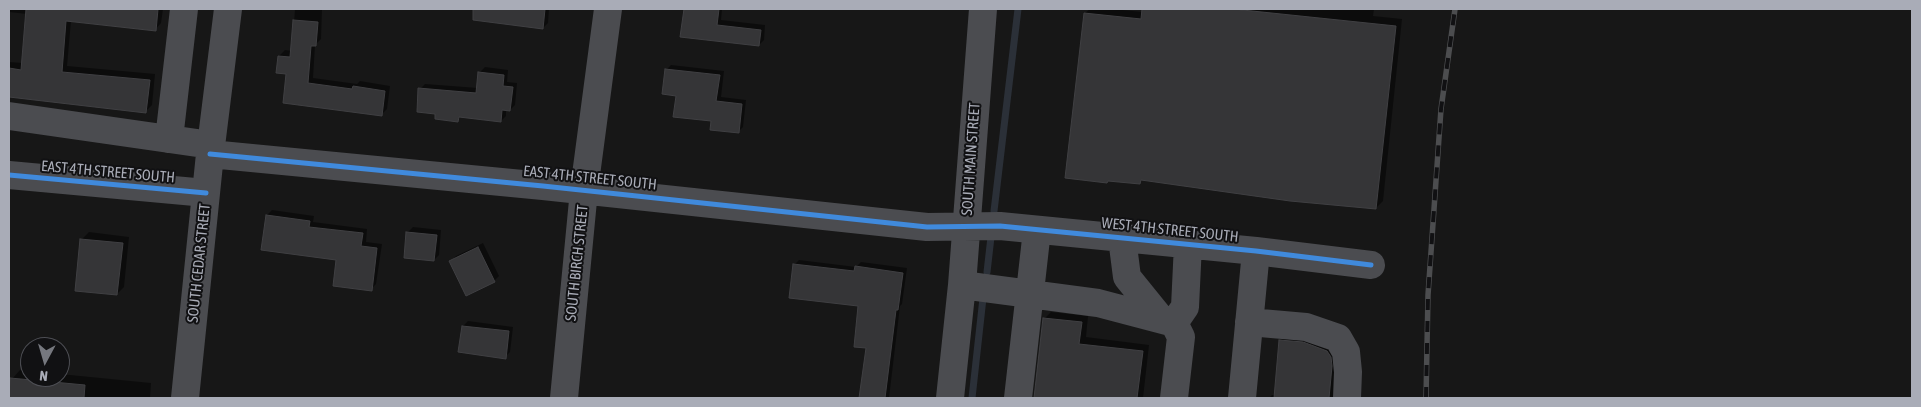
<!DOCTYPE html>
<style>
body{margin:0}
#map{position:relative;width:1921px;height:407px;overflow:hidden;background:#171717;font-family:"Asap Condensed",sans-serif}
canvas{display:block}
.frame{position:absolute;inset:0;border:10px solid #a9acb7;pointer-events:none}
.north{position:absolute;left:20px;top:337px;width:50px;height:50px;box-sizing:border-box;background:#111113;border:1px solid #4e4f55;border-radius:50%;rotate:186deg;font-size:14px;font-weight:700;line-height:20px;text-align:center;color:#a9acb7}
.north::after{content:'';display:block;margin:auto;width:18px;height:22px;background:#76787f;clip-path:polygon(50% 0,100% 100%,50% 72%,0 100%)}
</style>
<div id="map">
<canvas width="1921" height="407"></canvas>
<div class="frame"></div>
<div class="north">N</div>
</div>
<script>
const c = document.querySelector('canvas').getContext('2d');
c.lineJoin = 'round';
function fill(path, color) {
  c.fillStyle = color;
  c.fill(path, 'evenodd');
}
function toPath(rows) {
  const path = new Path2D();
  for (const r of rows) {
    path.moveTo(r[0], r[1]);
    for (let i = 2; i < r.length; i += 2) path.lineTo(r[i], r[i + 1]);
  }
  return path;
}
function strokePath(path, color, width, dash) {
  c.strokeStyle = color;
  c.lineWidth = width;
  c.lineCap = dash ? 'butt' : 'round';
  c.setLineDash(dash || []);
  c.stroke(path);
}
function write(font, color, halo, rows, align = 'center') {
  c.font = font + ' "Asap Condensed",sans-serif';
  c.lineWidth = 4;
  c.setLineDash([]);
  c.textBaseline = 'middle';
  c.strokeStyle = halo;
  c.fillStyle = color;
  for (const [text, x, y, turn = 0] of rows) {
    c.save();
    c.translate(x, y);
    c.rotate((+turn || 0) * Math.PI / 180);
    c.textAlign = isNaN(turn) ? turn : align;
    if (halo) c.strokeText(text, 0, 0);
    c.fillText(text, 0, 0);
    c.restore();
  }
}
const shadow = toPath([
 [9,9,163,9,161,23,155,30,71,21,67,66,155,74,152,105,146,111,9,96,9,62,23,63,27,14,9,12],
 [295,9,322,9,321,39,315,45,313,78,357,84,360,81,390,86,387,109,381,115,285,102,287,73,279,56,285,50,292,51],
 [508,9,549,9,548,23,543,28,506,23],
 [685,9,722,9,721,20,765,25,764,40,759,45,682,36],
 [1090,9,1112,9,1143,12,1143,9,1374,9,1373,16,1402,19,1383,201,1376,208,1143,179,1140,183,1085,13],
 [671,65,724,71,721,97,746,100,743,127,738,132,712,120,677,94,666,70],
 [485,67,508,70,507,82,517,83,515,105,510,110,506,109,506,116,501,121,462,116,458,120,436,113,420,89,425,84,478,88,480,72],
 [272,210,314,216,313,222,367,229,366,242,382,244,376,284,371,289,337,259,267,215],
 [413,227,441,230,439,255,434,260,408,232],
 [89,232,129,237,124,287,117,294,82,239],
 [483,243,499,276,494,281,451,261,456,256],
 [799,260,856,267,861,262,907,268,902,304,900,306,889,398,861,398,867,347,860,305,794,265],
 [1051,312,1088,316,1086,337,1149,345,1143,398,1035,398,1044,319],
 [468,321,513,327,510,352,505,357,463,326],
 [1287,334,1334,344,1335,398,1269,398,1272,395,1276,395,1280,341],
 [20,370,30,371,30,377,60,377,60,374,151,383,150,398,10,398,12,379]
]);
const stream = toPath([
 [994,211,1018,9],
 [987,272,991,237],
 [972,398,983,298]
]);
const building = toPath([
 [26,9,158,9,156,31,66,21,62,72,150,80,146,113,9,97,9,68,21,70,26,9],
 [473,9,545,9,543,29,473,20,473,9],
 [684,9,719,9,717,25,761,30,759,46,680,37,684,9],
 [1142,9,1233,9,1396,26,1376,209,1290,201,1141,180,1140,184,1108,181,1107,183,1065,178,1084,13,1141,19,1142,9],
 [293,20,318,22,316,46,311,46,308,83,352,89,353,86,385,91,382,116,283,103,286,74,276,73,278,56,290,57,293,20],
 [665,69,720,75,716,101,742,104,739,133,710,130,711,121,673,117,676,96,662,94,665,69],
 [478,72,504,75,503,86,513,87,510,111,502,110,501,122,459,117,458,122,435,119,435,114,417,112,418,88,476,93,478,72],
 [266,215,310,221,309,227,363,233,361,246,377,248,372,291,333,286,336,260,261,250,266,215],
 [406,232,437,235,434,261,404,258,406,232],
 [80,239,123,243,117,295,75,291,80,239],
 [478,247,495,282,466,296,449,261,478,247],
 [793,264,854,271,855,266,903,273,898,310,896,310,885,398,859,398,866,348,854,347,858,306,789,298,793,264],
 [1043,318,1082,322,1079,344,1143,351,1137,398,1034,398,1043,318],
 [462,326,509,331,506,359,458,352,462,326],
 [1279,340,1303,342,1327,351,1331,357,1332,366,1329,398,1274,398,1279,340],
 [10,378,85,385,84,398,9,398,10,378]
]);
const minor = toPath([
 [9,116,211,145],
 [169,139,184,9],
 [210,154,543,186,927,227,1000,226,1256,251,1371,265],
 [9,175,206,193],
 [1122,238,1127,277,1161,319],
 [962,285,1098,303,1174,323,1181,337,1174,398],
 [1249,322,1306,327,1338,338,1346,352,1348,372,1347,398],
 [1174,323,1185,307,1188,244],
 [185,398,210,154,228,9],
 [564,398,584,190,608,9],
 [950,398,962,285,983,9],
 [1018,398,1037,230],
 [1242,398,1256,251]
]);
const rail = toPath([
 [1426,398,1428,295,1441,109,1455,9]
]);
const cycleway = toPath([
 [210,154,543,186,927,227,1000,226,1256,251,1371,265],
 [9,175,206,193]
]);
const streetNames = [
 ["SOUTH MAIN STREET",971,159,-86],
 ["EAST 4TH STREET SOUTH",108,172,5],
 ["EAST 4TH STREET SOUTH",590,178,6],
 ["WEST 4TH STREET SOUTH",1170,230,6],
 ["SOUTH CEDAR STREET",199,263,-84],
 ["SOUTH BIRCH STREET",577,263,-84]
];
fill(shadow, '#0007');
strokePath(stream, '#2b3038', 7);
fill(building, '#353537');
strokePath(building, '#404043', 1);
strokePath(minor, '#4b4c50', 28);
strokePath(rail, '#4c4d4f', 5.5);
strokePath(rail, '#111113', 4, [11]);
strokePath(cycleway, '#408adc', 5);
write('15px', '#a9acb7', '#111113', streetNames);
</script>
